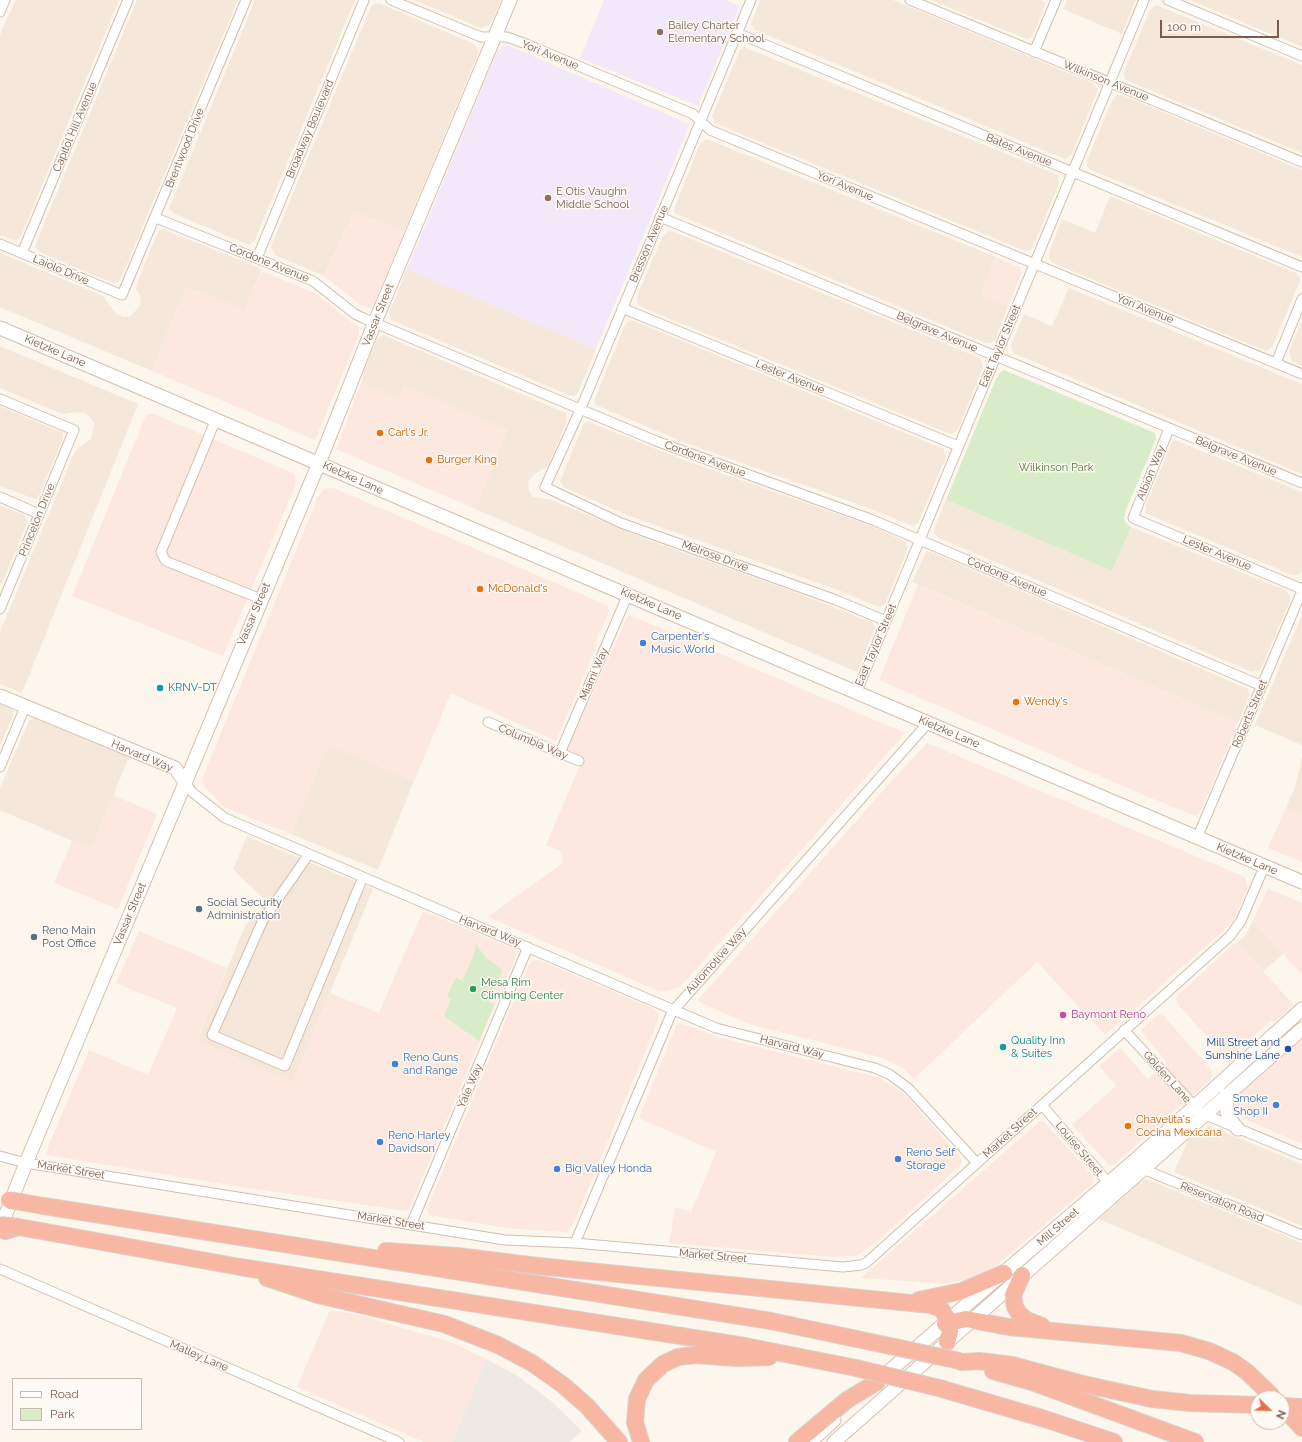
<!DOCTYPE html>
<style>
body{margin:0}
#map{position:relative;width:1302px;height:1442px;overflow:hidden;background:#fdf6ec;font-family:Raleway,sans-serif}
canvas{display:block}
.legend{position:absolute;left:12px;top:1378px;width:130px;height:52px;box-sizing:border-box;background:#fffaf3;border:1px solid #cabbb1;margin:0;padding:5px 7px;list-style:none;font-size:12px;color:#7a5c4d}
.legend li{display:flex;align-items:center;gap:8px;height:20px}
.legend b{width:20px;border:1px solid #cabbb1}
.north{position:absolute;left:1250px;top:1390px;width:40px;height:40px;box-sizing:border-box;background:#fffaf3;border:1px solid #cabbb1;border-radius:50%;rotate:113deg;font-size:11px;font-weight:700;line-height:16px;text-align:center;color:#7a5c4d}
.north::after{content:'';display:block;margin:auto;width:14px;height:18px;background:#e76f51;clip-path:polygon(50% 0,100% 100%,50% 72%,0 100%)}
.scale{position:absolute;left:1160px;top:20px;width:119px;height:18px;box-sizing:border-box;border:2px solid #7a5c4d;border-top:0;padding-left:5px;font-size:12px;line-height:14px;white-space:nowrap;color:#7a5c4d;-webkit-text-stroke:3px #fffaf3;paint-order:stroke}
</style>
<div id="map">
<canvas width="1302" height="1442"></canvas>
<ul class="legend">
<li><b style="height:5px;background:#fff"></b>Road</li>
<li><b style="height:11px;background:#d8ecc9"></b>Park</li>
</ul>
<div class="north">N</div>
<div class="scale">100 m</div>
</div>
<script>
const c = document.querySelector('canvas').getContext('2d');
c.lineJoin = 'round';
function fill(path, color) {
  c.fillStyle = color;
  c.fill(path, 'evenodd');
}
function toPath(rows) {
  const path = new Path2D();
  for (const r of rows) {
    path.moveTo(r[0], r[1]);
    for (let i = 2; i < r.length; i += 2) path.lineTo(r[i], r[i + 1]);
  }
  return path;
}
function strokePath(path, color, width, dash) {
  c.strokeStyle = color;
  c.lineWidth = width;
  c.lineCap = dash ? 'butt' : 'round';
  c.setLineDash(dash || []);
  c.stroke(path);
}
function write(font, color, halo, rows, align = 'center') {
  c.font = font + ' Raleway,sans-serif';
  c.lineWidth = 3;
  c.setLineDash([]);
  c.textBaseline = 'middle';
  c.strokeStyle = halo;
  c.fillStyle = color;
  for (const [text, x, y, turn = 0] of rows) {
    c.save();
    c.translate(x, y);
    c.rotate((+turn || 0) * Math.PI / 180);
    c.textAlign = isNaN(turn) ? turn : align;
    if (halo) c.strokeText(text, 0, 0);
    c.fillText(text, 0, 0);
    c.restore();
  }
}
const residential = toPath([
 [15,0,119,0,21,236,16,241,0,235,0,35],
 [137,0,238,0,121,278,119,281,113,283,41,253,35,247,36,243],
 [255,0,355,0,255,240,249,245,175,214,169,209],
 [414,0,501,0,490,25,481,28],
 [760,0,893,0,1093,83,1098,89,1097,92,1072,154,1065,159,755,30,751,24],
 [931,0,1040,0,1046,3,1033,35,1029,39,1024,38],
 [1067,0,1136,0,1122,34,1063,9],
 [1190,0,1302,0,1302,47],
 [379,3,474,44,479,50,478,54,404,232,354,211,324,276,275,255,271,246,367,16,371,7,375,4],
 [1156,5,1302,65,1302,153,1128,81,1124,78,1124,72,1150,10],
 [744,47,1058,175,1059,184,1032,249,1025,251,715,123,712,116,740,50],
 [1116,95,1122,95,1302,170,1302,257,1091,170,1087,166,1087,160,1113,99],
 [707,139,996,257,981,295,1008,306,995,341,991,343,986,343,676,214,674,212,675,207,699,146,703,141],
 [1110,196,1296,273,1299,276,1300,281,1272,347,1266,351,1053,263,1049,259,1049,253,1062,219,1095,233],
 [163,229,262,269,245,310,186,287,152,371,0,307,0,253,103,296,116,314,124,317,131,316,140,305,141,298,136,289,137,284,155,239,159,231],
 [669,230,980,358,983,367,958,430,954,433,950,434,641,307,637,303,638,293,663,236],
 [407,269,596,349,578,393,575,396,571,396,391,320,389,313],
 [1069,288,1302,384,1302,474,1013,353,1011,345,1024,314,1052,326],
 [632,320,944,449,946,457,918,523,913,526,908,524,874,510,683,442,596,405,594,401,625,325,628,321],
 [1302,321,1302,366,1292,362,1289,351],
 [383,335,566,413,567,421,548,466,533,475,528,482,529,492,533,497,551,500,648,540,800,594,873,623,875,628,857,672,475,509,507,430,405,386,399,399,361,383,364,371,376,341,379,337],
 [0,346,138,404,22,693,0,684,0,632,72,458,76,450,91,439,94,424,90,417,85,413,77,412,65,414,60,413,0,388],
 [0,406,63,433,63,438,38,498,35,499,0,486],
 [587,421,678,458,874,527,906,542,908,548,885,604,879,607,843,592,630,516,563,487,560,481,584,423],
 [1175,440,1302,492,1302,572,1298,575,1292,575,1145,513,1146,505,1171,444],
 [946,500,1112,571,1131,527,1285,590,1290,596,1290,601,1262,666,1260,670,1252,672,939,538,934,533,934,529],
 [0,505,24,515,28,521,3,581,0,584],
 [926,552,931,552,1248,689,1250,694,1238,723,912,582],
 [1302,615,1302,745,1255,725],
 [0,703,9,707,13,711,13,716,0,745],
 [34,718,129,757,92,846,89,848,0,810,0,788,29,721],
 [328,744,414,781,378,870,291,834],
 [1302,756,1302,814,1286,808,1295,788],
 [247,836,373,889,293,1082,197,1041,245,926,268,903,233,869],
 [1253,920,1283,954,1263,971,1237,943,1246,935],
 [1209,1126,1302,1164,1302,1226,1174,1172,1188,1140],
 [1146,1179,1302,1243,1302,1306,1099,1219,1140,1182]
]);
const commercial = toPath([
 [354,211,404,232,374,304,371,308,361,305,324,276],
 [996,257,1019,267,1022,272,1008,306,981,295],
 [262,271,315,293,359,328,359,335,315,440,152,371,186,287,245,310],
 [361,383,399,399,405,386,508,430,475,509,336,449],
 [152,413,295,474,296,484,223,656,72,596,146,415],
 [334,488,607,605,609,611,595,644,597,645,556,741,451,693,414,781,328,744,291,834,224,807,204,786,202,779,318,497,324,489],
 [918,585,1238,723,1200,813,1196,816,1146,796,879,680],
 [630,615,905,733,689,977,679,987,664,991,656,990,488,917,564,862,560,851,546,845,582,760,566,752,627,617],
 [927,743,1245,877,1248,887,1233,922,1105,1035,1037,962,914,1079,903,1068,880,1057,749,1024,697,1001,897,775],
 [113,795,157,814,118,909,54,883,72,841,89,848,92,846],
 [1286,808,1302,814,1302,862,1268,848],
 [1268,889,1302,903,1302,975,1253,920],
 [423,911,515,949,516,956,410,1207,407,1211,248,1188,47,1155,46,1152,89,1050,148,1075,177,1008,116,983,139,931,227,968,197,1041,293,1082,330,993,379,1013],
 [1236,942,1294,1005,1274,1022,1272,1020,1229,1058,1226,1058,1180,1007,1176,999,1177,996],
 [539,960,654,1009,659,1015,657,1023,574,1222,568,1232,562,1232,506,1228,429,1215,427,1209,527,969,531,961],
 [1159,1014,1164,1016,1212,1071,1212,1076,1210,1080,1113,1165,1109,1165,1072,1125,1116,1086,1099,1066,1120,1048,1148,1079,1167,1062,1140,1030],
 [679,1023,722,1038,880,1078,902,1093,903,1093,960,1157,962,1161,960,1166,876,1242,856,1256,832,1257,669,1243,676,1207,691,1212,716,1152,639,1118,676,1026],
 [1302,1037,1302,1144,1240,1117,1234,1114,1232,1105,1235,1097],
 [1040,1121,1043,1121,1094,1177,1093,1183,991,1270,976,1277,946,1284,861,1278],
 [330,1310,355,1314,453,1343,486,1359,452,1442,424,1442,297,1387]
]);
const industrial = toPath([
 [486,1359,515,1374,551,1401,582,1431,570,1442,452,1442]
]);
const education = toPath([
 [604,0,725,0,740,6,698,106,580,58],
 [503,46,510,46,689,124,689,126,596,349,407,269,497,52]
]);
const green = toPath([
 [1004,370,1155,433,1156,439,1126,510,1124,518,1125,522,1131,527,1112,571,946,500,996,379,1000,373],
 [476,944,486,958,503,970,489,1002,494,1005,479,1041,444,1016,451,999,447,996,456,977,462,981,474,954]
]);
const street = toPath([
 [391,0,481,37,507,37,526,44,693,114,710,130,1302,374],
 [751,0,581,408,545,487,621,523,836,600,886,621],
 [910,0,1302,162],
 [1168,0,1302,56],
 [0,12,5,0],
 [737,33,1302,267],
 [1034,52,1056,0],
 [660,217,1302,483],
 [156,218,313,281,355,314,363,318,656,441,873,520,1262,686],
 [0,244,122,295,246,0],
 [22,253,128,0],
 [257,258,364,0],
 [622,308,958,446],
 [1276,363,1302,299],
 [0,399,74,430,0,609],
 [216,419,161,552,165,560,168,562,261,599],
 [1169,429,1133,518,1302,589],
 [0,497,39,514],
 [857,691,1144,0],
 [488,722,579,761],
 [560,753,628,594],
 [0,767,25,707],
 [185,782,192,792,225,818,716,1028,875,1068,889,1074,908,1088,977,1163],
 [1197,838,1302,591],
 [309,854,263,920,212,1035,285,1066,363,877],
 [1124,1030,1201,1113,1302,1155],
 [1042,1105,1112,1187],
 [0,1156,26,1163,505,1240,575,1243,843,1267,861,1265,866,1263,1230,936,1241,921,1264,867],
 [1143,1169,1302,1235],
 [411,1225,528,947],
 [575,1243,672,1012,928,723],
 [0,1269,399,1442]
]);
const secondary = toPath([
 [0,328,1302,882],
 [0,696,175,768,185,782],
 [1226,1095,1227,1112,1231,1121,1238,1129],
 [0,1229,26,1163,319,463,375,322,510,0],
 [880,1379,1134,1161,1302,1009],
 [810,1442,834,1420],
 [834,1442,1302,1029]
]);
const highway = toPath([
 [44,1206,771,1321,890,1346],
 [5,1231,19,1227,240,1267,745,1346,856,1368],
 [386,1251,457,1256,538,1266,931,1305,941,1309,949,1320,950,1332,947,1342],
 [1022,1275,1013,1295,1015,1307,1020,1315,1027,1320,1042,1326],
 [267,1278,318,1295,444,1324,498,1345,532,1363,563,1385,587,1406,619,1442],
 [919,1300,962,1291,1004,1273],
 [945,1324,966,1319,1009,1327,1181,1343,1209,1351,1233,1362,1247,1372,1271,1395],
 [961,1362,979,1361,1012,1365,1083,1384,1152,1399,1190,1403,1258,1405],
 [993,1371,1032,1382,1195,1442],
 [939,1388,1045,1419,1114,1442],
 [1282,1406,1302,1407],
 [1290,1415,1302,1428],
 [641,1442,635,1422,637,1399,646,1380,663,1364,678,1357,695,1355,737,1358,769,1357],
 [797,1442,847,1400,877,1382]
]);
const highwayBridge = toPath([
 [9,1200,44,1206],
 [0,1225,19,1227],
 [890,1346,960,1361],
 [856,1368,939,1388]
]);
const markers = [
 [660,32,4,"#8d6e63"],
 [548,198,4,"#8d6e63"],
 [380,433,4,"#e8710a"],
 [429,460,4,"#e8710a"],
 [480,589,4,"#e8710a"],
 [643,643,4,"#3f7fe0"],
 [160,688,4,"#0f9aa8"],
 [1016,702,4,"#e8710a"],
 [199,909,4,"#5c6f8a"],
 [34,937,4,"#5c6f8a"],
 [473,989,4,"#2e9e5b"],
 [1063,1015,4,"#d1479c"],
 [1003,1047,4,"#0f9aa8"],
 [1288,1049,4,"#1a4fb4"],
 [395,1064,4,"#3f7fe0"],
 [1276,1105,4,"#3f7fe0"],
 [1128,1126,4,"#e8710a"],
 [380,1142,4,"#3f7fe0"],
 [898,1159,4,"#3f7fe0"],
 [557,1169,4,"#3f7fe0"]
];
const educationNames = [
 ["Bailey Charter",668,26],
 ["Elementary School",668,39],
 ["E Otis Vaughn",556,192],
 ["Middle School",556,205]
];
const streetNames = [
 ["Yori Avenue",550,55,22],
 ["Wilkinson Avenue",1106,81,22],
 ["Capitol Hill Avenue",75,127,-67],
 ["Broadway Boulevard",310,129,-67],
 ["Brentwood Drive",185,148,-68],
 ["Bates Avenue",1019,150,22],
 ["Yori Avenue",845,186,23],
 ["Bresson Avenue",649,244,-67],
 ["Cordone Avenue",269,263,22],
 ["Laiolo Drive",61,270,23],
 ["Yori Avenue",1145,309,22],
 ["Vassar Street",378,315,-68],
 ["Belgrave Avenue",937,332,23],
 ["East Taylor Street",1000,346,-67],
 ["Kietzke Lane",55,351,23],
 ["Lester Avenue",790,377,22],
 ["Belgrave Avenue",1236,456,22],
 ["Cordone Avenue",705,459,20],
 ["Albion Way",1151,473,-68],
 ["Kietzke Lane",353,478,24],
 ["Princeton Drive",37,520,-68],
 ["Lester Avenue",1217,553,23],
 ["Melrose Drive",715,556,20],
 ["Cordone Avenue",1007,577,23],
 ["Kietzke Lane",651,604,23],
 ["Vassar Street",254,614,-67],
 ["East Taylor Street",876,645,-67],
 ["Miami Way",594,674,-67],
 ["Roberts Street",1250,714,-67],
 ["Kietzke Lane",949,732,23],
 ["Columbia Way",533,742,23],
 ["Harvard Way",142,756,23],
 ["Kietzke Lane",1247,859,23],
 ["Vassar Street",130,914,-67],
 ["Harvard Way",490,931,22],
 ["Automotive Way",716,961,-48],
 ["Harvard Way",792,1047,14],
 ["Golden Lane",1167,1077,48],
 ["Yale Way",470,1086,-67],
 ["Market Street",1010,1133,-42],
 ["Louise Street",1079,1149,50],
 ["Market Street",71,1170,9],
 ["Reservation Road",1222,1202,22],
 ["Market Street",391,1221,9],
 ["Mill Street",1058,1227,-41],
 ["Market Street",713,1256,5],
 ["Matley Lane",199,1356,23]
];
const foodNames = [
 ["Carl's Jr.",388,433],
 ["Burger King",437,460],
 ["McDonald's",488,589],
 ["Wendy's",1024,702],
 ["Chavelita's",1136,1120],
 ["Cocina Mexicana",1136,1133]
];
const parkNames = [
 ["Wilkinson Park",1056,468]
];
const shopNames = [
 ["Carpenter's",651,637],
 ["Music World",651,650],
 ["Reno Guns",403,1058],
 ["and Range",403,1071],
 ["Smoke",1268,1099,"right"],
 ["Shop II",1268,1112,"right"],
 ["Reno Harley",388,1136],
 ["Davidson",388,1149],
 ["Reno Self",906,1153],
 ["Storage",906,1166],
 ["Big Valley Honda",565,1169]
];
const cultureNames = [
 ["KRNV-DT",168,688],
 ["Quality Inn",1011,1041],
 ["& Suites",1011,1054]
];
const serviceNames = [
 ["Social Security",207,903],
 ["Administration",207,916],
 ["Reno Main",42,931],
 ["Post Office",42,944]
];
const leisureNames = [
 ["Mesa Rim",481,983],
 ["Climbing Center",481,996]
];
const hotelNames = [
 ["Baymont Reno",1071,1015]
];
const transitNames = [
 ["Mill Street and",1280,1043],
 ["Sunshine Lane",1280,1056]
];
fill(residential, '#f5e8da');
fill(commercial, '#fde8e0');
fill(industrial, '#efe9e4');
fill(education, '#f3e8fa');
fill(green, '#d8ecc9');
strokePath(street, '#d1beb0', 11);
strokePath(secondary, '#d6c0b0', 15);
strokePath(highway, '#dad1cd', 18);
strokePath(street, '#fff', 9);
strokePath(secondary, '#fff', 13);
strokePath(highway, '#f7b7a3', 16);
strokePath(highwayBridge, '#dad1cd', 18, []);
strokePath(highwayBridge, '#f7b7a3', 16);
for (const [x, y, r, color] of markers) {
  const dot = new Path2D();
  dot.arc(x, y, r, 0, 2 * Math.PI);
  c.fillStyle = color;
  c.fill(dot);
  strokePath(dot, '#fffaf3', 1.5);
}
write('11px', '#785e54', '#fffaf3', educationNames, 'left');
write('11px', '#7a5c4d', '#fffaf3', streetNames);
write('11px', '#c56008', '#fffaf3', foodNames, 'left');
write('11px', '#537a41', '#fffaf3', parkNames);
write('11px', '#366cbe', '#fffaf3', shopNames, 'left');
write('11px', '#0d838f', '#fffaf3', cultureNames, 'left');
write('11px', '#4e5e75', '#fffaf3', serviceNames, 'left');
write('11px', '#27864d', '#fffaf3', leisureNames, 'left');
write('11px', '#b23c85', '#fffaf3', hotelNames, 'left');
write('11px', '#164399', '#fffaf3', transitNames, 'right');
</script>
